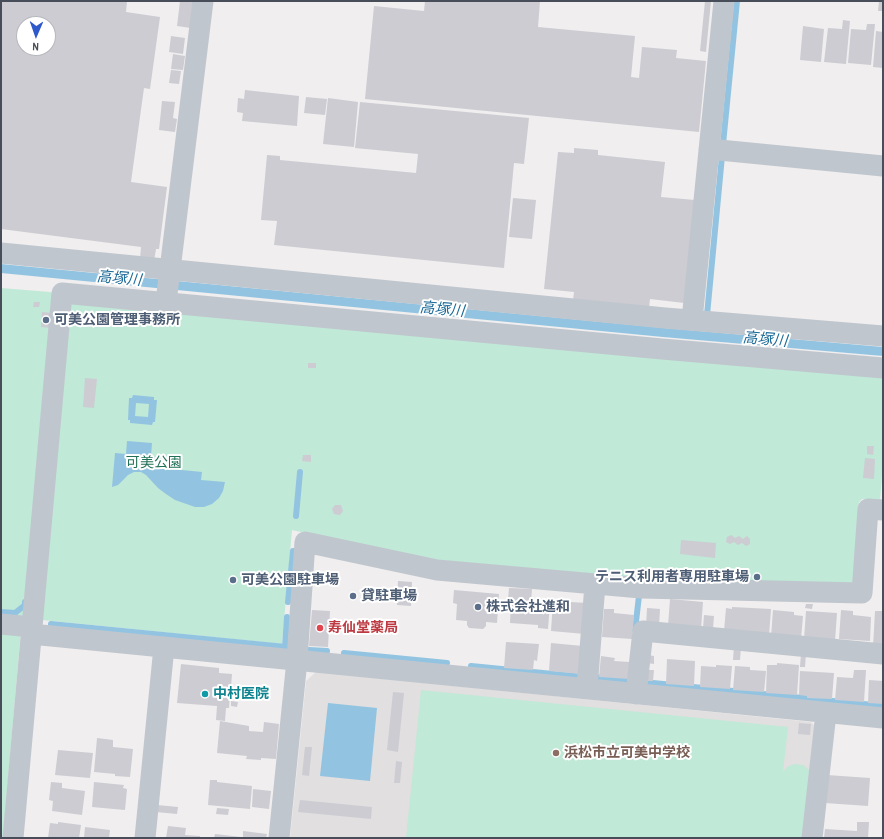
<!DOCTYPE html>
<meta charset="utf-8">
<style>
body{margin:0}
#map{position:relative;width:884px;height:839px;overflow:hidden;background:#f0eeee;font-family:"Archivo Narrow",sans-serif}
canvas{display:block}
.frame{position:absolute;inset:0;border:2px solid #484e59;pointer-events:none}
.north{position:absolute;left:16px;top:16px;width:40px;height:40px;box-sizing:border-box;background:#fff;border:1px solid #b6b8bd;border-radius:50%;rotate:182deg;font-size:11px;font-weight:700;line-height:16px;text-align:center;color:#484e59}
.north::after{content:'';display:block;margin:auto;width:14px;height:18px;background:#2d59ca;clip-path:polygon(50% 0,100% 100%,50% 72%,0 100%)}
</style>
<div id="map">
<canvas width="884" height="839"></canvas>
<div class="frame"></div>
<div class="north">N</div>
</div>
<script>
const c = document.querySelector('canvas').getContext('2d');
c.lineJoin = 'round';
function fill(path, color) {
  c.fillStyle = color;
  c.fill(path, 'evenodd');
}
function toPath(rows) {
  const path = new Path2D();
  for (const r of rows) {
    path.moveTo(r[0], r[1]);
    for (let i = 2; i < r.length; i += 2) path.lineTo(r[i], r[i + 1]);
  }
  return path;
}
function strokePath(path, color, width, dash) {
  c.strokeStyle = color;
  c.lineWidth = width;
  c.lineCap = dash ? 'butt' : 'round';
  c.setLineDash(dash || []);
  c.stroke(path);
}
function write(font, color, halo, rows, align = 'center') {
  c.font = font + ' "Archivo Narrow","Noto Sans JP",sans-serif';
  c.lineWidth = 4;
  c.setLineDash([]);
  c.textBaseline = 'middle';
  c.strokeStyle = halo;
  c.fillStyle = color;
  for (const [text, x, y, turn = 0] of rows) {
    c.save();
    c.translate(x, y);
    c.rotate((+turn || 0) * Math.PI / 180);
    c.textAlign = isNaN(turn) ? turn : align;
    if (halo) c.strokeText(text, 0, 0);
    c.fillText(text, 0, 0);
    c.restore();
  }
}
const education = toPath([
 [316,672,811,722,817,728,805,838,290,838,306,681]
]);
const green = toPath([
 [1,288,50,292,54,294,883,375,883,463,880,501,862,499,859,502,853,584,641,579,438,562,292,530,282,644,22,618,3,838,1,838],
 [421,690,788,727,783,772,787,767,794,764,803,765,809,770,805,838,406,838]
]);
const water = toPath([
 [1,264,664,328,883,347,883,356,663,337,1,273],
 [133,395,154,397,154,400,157,400,155,422,153,422,152,425,130,423,130,420,128,420,129,398,132,398],
 [136,403,149,404,148,417,135,416],
 [127,441,152,443,151,456,172,458,172,469,202,472,201,480,225,482,223,491,219,498,212,504,204,507,195,507,175,500,166,494,158,488,146,475,141,472,134,472,128,475,118,485,112,487,115,453,126,454],
 [328,703,377,708,370,781,320,776]
]);
const stream = toPath([
 [723,144,737,1],
 [707,315,722,156],
 [296,516,300,472],
 [288,602,293,551],
 [1,612,15,613,25,605,25,602],
 [51,624,286,647],
 [635,630,639,596],
 [285,647,287,617],
 [309,650,327,651],
 [344,653,447,663],
 [471,666,584,677],
 [593,677,631,681],
 [643,682,883,706]
]);
const building = toPath([
 [1,1,127,1,126,12,160,17,150,89,144,88,131,182,167,187,159,249,156,249,154,261,140,259,141,247,1,229],
 [24,24,48,24,48,48,24,48],
 [180,1,194,1,191,28,177,26],
 [425,1,540,1,538,27,635,36,631,77,639,78,642,47,677,50,676,58,706,61,699,132,365,99,374,6,424,11],
 [705,1,711,1,706,52,700,51],
 [879,1,883,1,883,11,878,11],
 [843,20,850,21,846,64,824,62,828,28,842,29],
 [867,24,875,24,871,65,848,63,851,29,866,30],
 [803,26,824,29,821,62,800,60],
 [876,31,883,32,883,68,873,67],
 [171,36,185,38,183,54,169,52],
 [173,54,185,56,183,70,171,69],
 [171,70,181,71,179,84,169,83],
 [245,90,299,96,297,126,242,121,243,113,237,112,238,98,244,99],
 [306,97,327,99,325,115,304,113],
 [328,98,358,102,354,147,323,144],
 [162,101,175,102,173,118,177,119,175,132,159,130],
 [360,102,529,118,524,164,514,163,504,268,274,245,277,221,261,220,267,155,280,156,280,160,416,173,418,154,355,148],
 [574,148,598,150,598,155,665,162,661,197,695,200,684,303,650,299,649,308,573,300,574,292,544,289,558,152,574,153],
 [513,198,536,200,532,239,509,237],
 [34,302,40,302,39,307,33,307],
 [42,312,52,313,51,328,41,327],
 [308,363,316,363,316,368,308,368],
 [85,378,97,379,94,408,83,407],
 [867,446,874,446,873,455,867,454],
 [303,455,311,455,311,462,302,461],
 [865,458,875,459,874,479,863,478],
 [335,505,341,505,343,511,340,515,334,514,332,509],
 [731,535,735,538,739,536,743,539,747,536,750,539,750,544,746,546,742,543,738,545,734,542,730,544,726,542,727,537],
 [681,540,716,543,715,558,680,554],
 [398,581,412,582,411,606,397,605],
 [509,588,532,589,531,602,508,600],
 [454,590,499,594,497,623,486,622,486,626,483,629,469,628,467,625,467,621,456,620,457,604,453,603],
 [670,599,703,602,701,629,668,626],
 [553,601,587,603,585,634,551,631],
 [511,602,550,604,548,629,538,628,538,625,510,623],
 [806,604,813,604,812,609,805,608],
 [732,607,771,609,769,636,724,631,726,608,732,609],
 [647,608,660,609,659,627,646,626],
 [604,609,614,609,614,613,634,615,632,639,602,637],
 [312,610,330,611,328,647,309,646],
 [773,610,794,612,794,615,803,616,801,639,771,637],
 [841,610,853,611,853,615,871,617,870,641,839,639],
 [806,611,837,613,835,641,804,639],
 [875,611,883,611,883,648,873,647],
 [704,615,714,616,713,629,703,628],
 [506,642,539,644,537,661,534,660,533,670,504,668],
 [551,643,583,646,581,674,549,671],
 [734,646,741,647,740,660,733,660],
 [801,654,806,654,805,667,800,667],
 [648,655,654,656,654,664,647,663],
 [601,656,615,658,614,661,630,662,629,679,599,677],
 [667,659,695,661,694,686,666,684],
 [777,663,799,665,797,695,766,693,767,665,777,665],
 [181,664,219,668,219,673,232,674,231,687,236,692,230,696,229,708,226,708,225,721,216,720,217,706,177,703],
 [716,665,732,666,730,689,700,687,701,666,716,667],
 [735,666,750,667,750,670,766,671,764,692,733,690],
 [645,670,654,670,653,681,644,681],
 [854,670,866,670,864,702,835,700,837,677,853,678],
 [800,671,834,673,832,699,807,698,807,696,799,695],
 [869,680,883,681,883,704,868,703],
 [393,692,404,693,398,752,387,750],
 [231,701,238,702,237,707,231,706],
 [220,721,249,726,249,731,263,732,264,722,279,724,276,759,261,758,261,760,246,759,247,756,217,753],
 [799,723,811,724,810,735,798,734],
 [97,738,113,740,113,747,133,749,130,777,115,776,115,774,94,772],
 [305,747,312,747,309,776,302,775],
 [58,750,93,753,90,778,55,775],
 [396,761,402,762,400,783,394,783],
 [827,775,870,778,868,806,825,803],
 [210,780,217,780,217,782,252,786,250,809,208,805],
 [51,782,62,783,62,788,85,791,82,815,52,811,53,801,49,800],
 [94,782,124,785,123,788,127,789,125,810,92,807],
 [253,789,271,791,269,809,252,807],
 [300,800,372,807,371,819,298,812],
 [157,805,178,807,177,814,156,812],
 [217,808,229,809,228,815,216,814],
 [58,822,81,825,79,838,48,838,50,823,58,824],
 [857,822,869,822,868,838,824,838,825,829,857,831],
 [168,826,186,828,185,835,200,836,200,838,166,838],
 [85,827,110,830,109,838,84,838],
 [243,831,267,834,266,838,243,838],
 [215,834,241,837,241,838,214,838]
]);
const minor = toPath([
 [709,149,883,166],
 [1,253,665,318,883,336],
 [166,302,203,1],
 [692,320,724,1],
 [1,624,32,627],
 [31,634,883,718],
 [587,689,595,584],
 [636,694,643,631,883,654],
 [13,838,62,293,662,349,883,368],
 [145,838,164,647],
 [279,838,297,660,305,542,437,570,641,588,862,593,868,509,883,510],
 [812,838,826,713]
]);
const markers = [
 [46,320,4,"#5c6f8a"],
 [757,577,4,"#5c6f8a"],
 [233,580,4,"#5c6f8a"],
 [353,596,4,"#5c6f8a"],
 [478,607,4,"#5c6f8a"],
 [320,628,4,"#e0444e"],
 [205,694,4,"#0f9aa8"],
 [556,753,4,"#8d6e63"]
];
const serviceNames = [
 ["可美公園管理事務所",54,320],
 ["テニス利用者専用駐車場",749,577,"right"],
 ["可美公園駐車場",241,580],
 ["貸駐車場",361,596],
 ["株式会社進和",486,607]
];
const parkNames = [
 ["可美公園",154,463]
];
const healthNames = [
 ["寿仙堂薬局",328,628]
];
const cultureNames = [
 ["中村医院",213,694]
];
const educationNames = [
 ["浜松市立可美中学校",564,753]
];
const waterNames = [
 ["高塚川",119,279,5],
 ["高塚川",442,310,5],
 ["高塚川",765,340,5]
];
fill(education, '#e1dfdf');
fill(green, '#c0e9d7');
fill(water, '#92c4e1');
strokePath(stream, '#92c4e1', 6);
fill(building, '#ccccd2');
strokePath(minor, '#c0c6ce', 21);
for (const [x, y, r, color] of markers) {
  const dot = new Path2D();
  dot.arc(x, y, r, 0, 2 * Math.PI);
  c.fillStyle = color;
  c.fill(dot);
  strokePath(dot, '#fff', 1.5);
}
write('bold 14px', '#4e5e75', '#fff', serviceNames, 'left');
write('14px', '#217156', '#fff', parkNames);
write('bold 14px', '#be3a42', '#fff', healthNames, 'left');
write('bold 14px', '#0d838f', '#fff', cultureNames, 'left');
write('bold 14px', '#785e54', '#fff', educationNames, 'left');
write('italic 15px', '#1c6a97', '#fff', waterNames);
</script>
